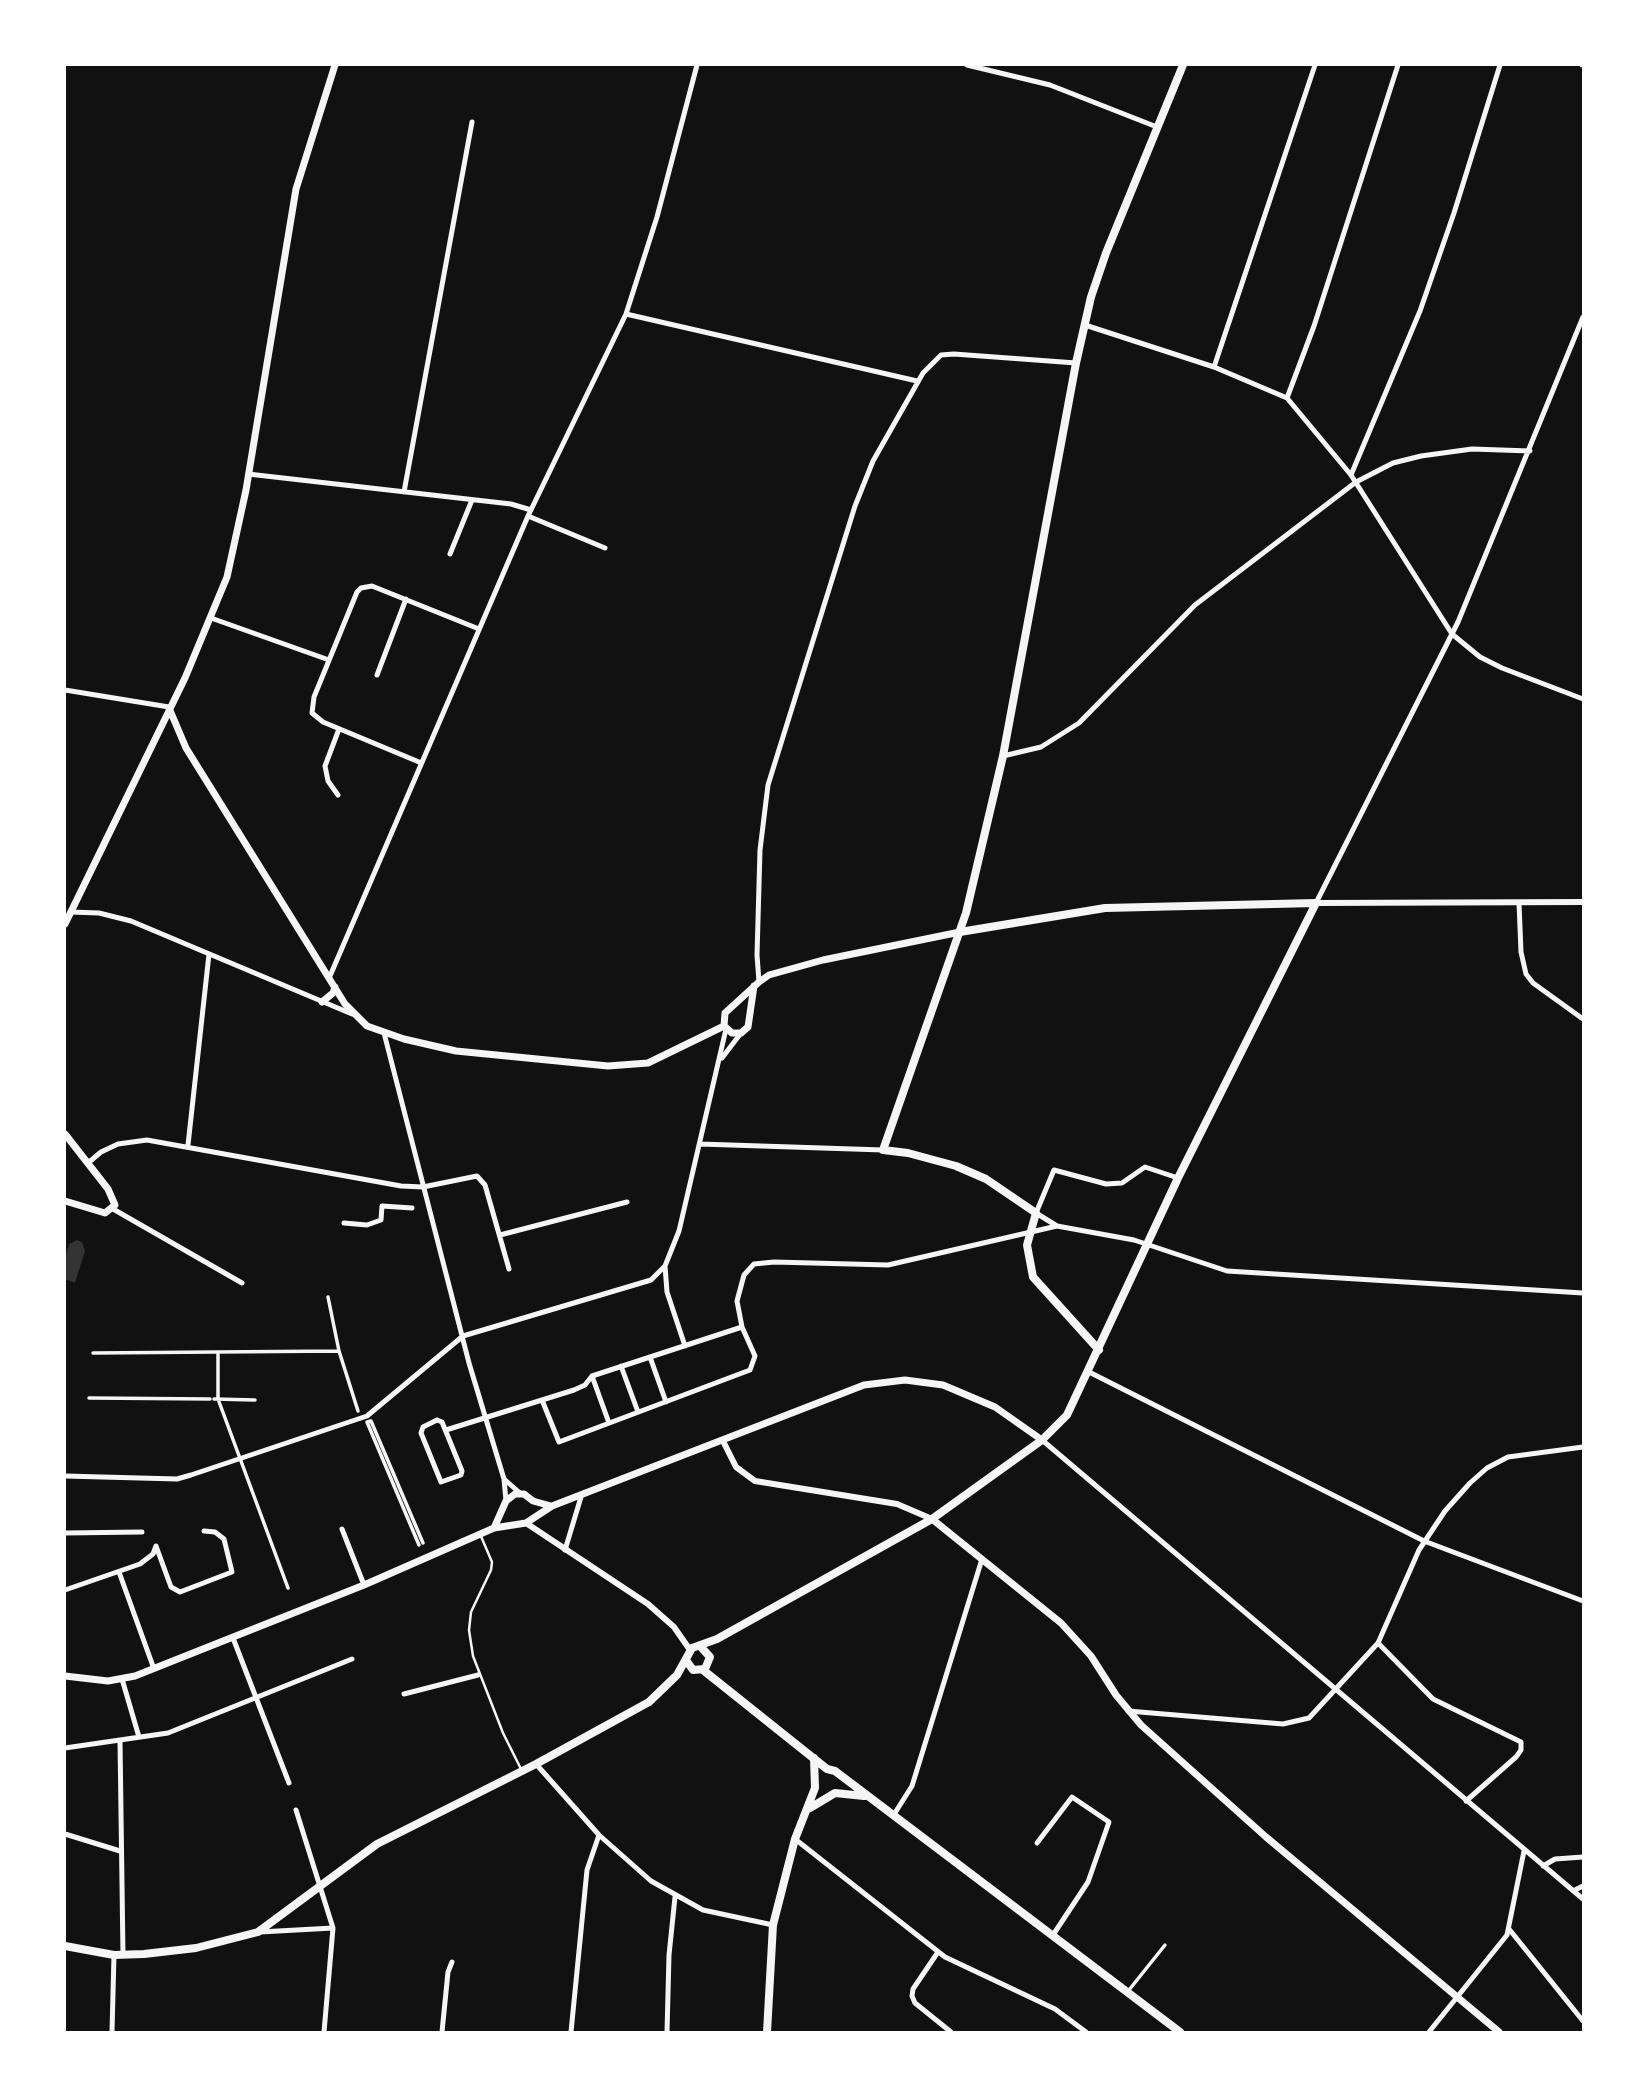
<!DOCTYPE html>
<style>
body{margin:0}
#map{position:relative;width:1648px;height:2097px;overflow:hidden;background:#111;font-family:"Work Sans",sans-serif}
canvas{display:block}
.frame{position:absolute;inset:0;border:66px solid #fff;pointer-events:none}
</style>
<div id="map">
<canvas width="1648" height="2097"></canvas>
<div class="frame"></div>
</div>
<script>
const c = document.querySelector('canvas').getContext('2d');
c.lineJoin = 'round';
function fill(path, color) {
  c.fillStyle = color;
  c.fill(path, 'evenodd');
}
function toPath(rows) {
  const path = new Path2D();
  for (const r of rows) {
    path.moveTo(r[0], r[1]);
    for (let i = 2; i < r.length; i += 2) path.lineTo(r[i], r[i + 1]);
  }
  return path;
}
function strokePath(path, color, width, dash) {
  c.strokeStyle = color;
  c.lineWidth = width;
  c.lineCap = dash ? 'butt' : 'round';
  c.setLineDash(dash || []);
  c.stroke(path);
}
const water = toPath([
 [77,1240,82,1242,85,1251,75,1283,65,1279,65,1258,69,1244]
]);
const service = toPath([
 [480,1534,492,1562,491,1570,471,1612,469,1630,473,1656,503,1733,521,1769]
]);
const pedestrian = toPath([
 [328,1297,339,1351,358,1411],
 [93,1353,339,1351],
 [218,1353,218,1399,288,1588],
 [89,1398,210,1399],
 [214,1399,255,1400],
 [371,1421,367,1422,419,1545],
 [371,1421,423,1543],
 [1129,1990,1165,1945]
]);
const minor = toPath([
 [967,65,1050,85,1157,127],
 [1582,65,1583,65],
 [626,314,917,381],
 [1085,325,1214,367,1287,398,1351,475,1452,634,1480,657,1502,668,1583,699],
 [1214,367,1315,65],
 [1287,398,1314,326,1398,65],
 [248,474,511,504,531,510],
 [1351,475,1420,311,1454,213,1500,65],
 [404,492,472,122],
 [528,516,605,548],
 [450,554,472,500],
 [211,618,329,660],
 [377,675,406,599],
 [65,690,169,707],
 [1003,756,1041,747,1079,723,1195,605,1356,482,1393,463,1421,456,1472,449,1530,451],
 [419,762,323,722,312,713,314,697,357,592,361,588,372,586,479,629],
 [338,795,328,781,325,766,339,729],
 [1316,903,1458,622,1583,317],
 [1519,903,1521,952,1526,974,1533,983,1583,1019],
 [70,912,99,913,131,921,352,1014],
 [330,976,528,516,626,314,657,217,697,65],
 [759,982,757,955,760,850,768,785,855,506,873,461,923,373,941,355,954,354,1076,363],
 [384,1033,469,1363,504,1479,506,1501],
 [722,1058,741,1033],
 [700,1144,883,1150],
 [188,1145,209,954],
 [88,1163,101,1152,118,1144,147,1140,401,1186,423,1187,477,1176,485,1185,509,1269],
 [1178,1178,1145,1167,1122,1183,1106,1184,1054,1170,1036,1213,1057,1226,1134,1240,1227,1271,1583,1293],
 [113,1209,242,1283],
 [344,1223,367,1225,381,1220,382,1206,412,1208],
 [500,1235,627,1202],
 [665,1266,667,1292,685,1346],
 [650,1357,666,1402],
 [621,1366,638,1412],
 [1089,1372,1424,1541,1583,1601],
 [592,1376,609,1423],
 [542,1400,559,1442,750,1370,755,1356,742,1327,737,1301,744,1275,754,1264,774,1262,888,1265,1057,1226],
 [437,1420,442,1422,462,1471,461,1475,441,1482,421,1433,423,1427,437,1420],
 [446,1430,574,1390,585,1385,592,1376,742,1327],
 [1042,1440,1583,1899],
 [65,1476,177,1479,191,1475,367,1416,463,1336,651,1280,665,1266,679,1231,726,1029],
 [504,1479,521,1494],
 [342,1529,364,1585],
 [65,1533,142,1532],
 [156,1546,171,1587,180,1592,232,1572,224,1539,215,1532,204,1531],
 [565,1550,581,1497],
 [119,1572,154,1669],
 [65,1590,140,1564,153,1554,156,1546],
 [233,1638,289,1783],
 [1378,1643,1433,1699,1521,1742,1521,1750,1516,1757,1466,1801],
 [122,1679,139,1737],
 [404,1694,478,1675],
 [1128,1711,1283,1724,1309,1718,1378,1643,1419,1550,1445,1511,1470,1483,1487,1468,1508,1457,1583,1447],
 [120,1741,123,1955],
 [65,1748,168,1733,352,1659],
 [536,1764,599,1835,651,1881,703,1910,773,1925],
 [296,1810,333,1928,324,2032],
 [893,1816,912,1786,982,1559],
 [65,1834,120,1851],
 [795,1839,945,1957,1055,2009,1086,2032],
 [1037,1843,1072,1797,1109,1822,1088,1882,1053,1935],
 [1543,1866,1555,1859,1583,1857],
 [1573,1891,1583,1886],
 [1509,1929,1583,2021],
 [260,1932,333,1928],
 [938,1952,913,1989,912,1996,915,2003,951,2032],
 [112,2032,114,1955],
 [442,2032,448,1972,452,1962],
 [571,2032,587,1870,599,1835],
 [667,2032,669,1955,675,1897],
 [1429,2032,1507,1935,1524,1851]
]);
const tertiary = toPath([
 [1316,903,1583,902],
 [723,1441,736,1467,755,1481,897,1504,932,1519],
 [526,1523,648,1604,674,1627,690,1650]
]);
const secondary = toPath([
 [169,708,186,748,345,1004,367,1026,404,1039,456,1051,608,1066,648,1063,724,1026],
 [65,924,185,678,227,577,246,490,296,189,335,65],
 [754,986,748,1027,741,1033,732,1033,724,1026,725,1013,759,982,769,975,823,960,960,932],
 [322,1002,333,993,335,987],
 [65,1134,108,1189,115,1205,105,1213,65,1201],
 [932,1519,1061,1623,1091,1656,1116,1695,1141,1725,1266,1837,1499,2032],
 [494,1528,506,1501,515,1494,524,1494,533,1501,551,1506],
 [65,1676,108,1681,135,1676,364,1585,494,1528,526,1523,552,1506,864,1385,905,1380,943,1385,995,1407,1042,1440]
]);
const primary = toPath([
 [1099,1350,1033,1277,1027,1245,1036,1213,986,1179,956,1166,908,1153,883,1150,966,913,1003,756,1076,363,1091,297,1106,253,1183,65],
 [686,1660,693,1670,705,1669,710,1657,701,1647],
 [703,1670,827,1769,835,1771,1180,2032],
 [810,1808,835,1793,864,1796],
 [65,1946,114,1955,144,1954,196,1948,258,1932,377,1844,536,1764,649,1702,677,1675,692,1648,717,1639,932,1519,1042,1440,1067,1415,1178,1178,1316,903,1105,908,960,932],
 [767,2032,773,1925,795,1839,815,1788,814,1758]
]);
fill(water, '#333');
strokePath(service, '#f5f5f5', 2.5);
strokePath(pedestrian, '#f5f5f5', 3.5);
strokePath(minor, '#f5f5f5', 5);
strokePath(tertiary, '#f5f5f5', 6);
strokePath(secondary, '#f5f5f5', 7);
strokePath(primary, '#f5f5f5', 8);
</script>
